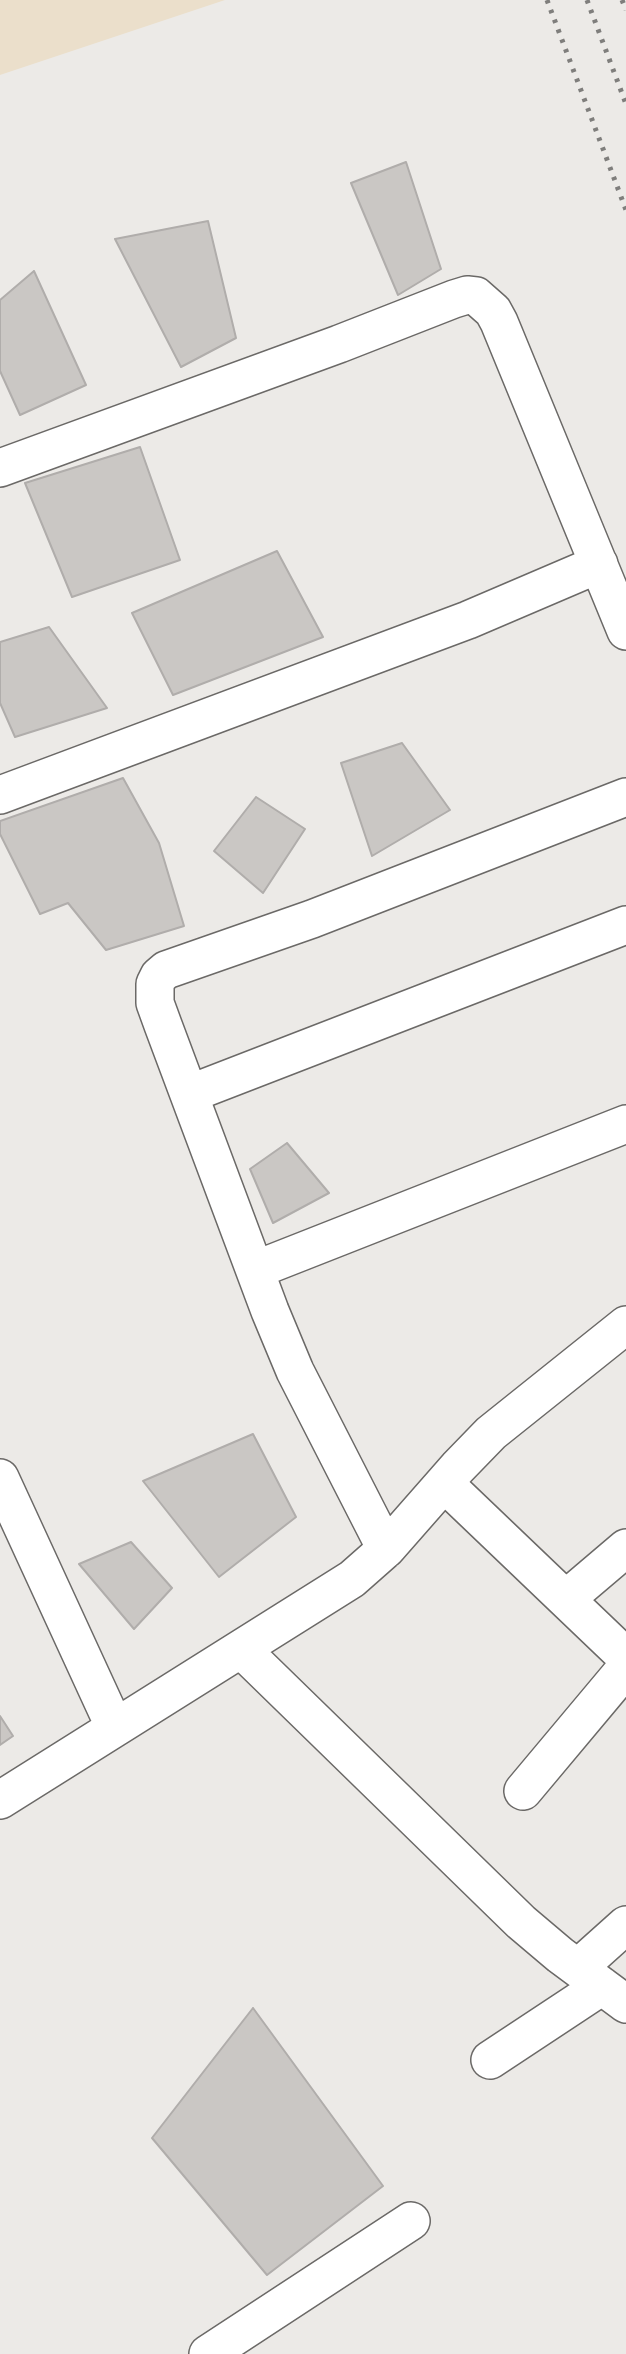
<!DOCTYPE html>
<style>
body{margin:0}
canvas{display:block;background:#eceae7}
</style>
<canvas width="626" height="2354"></canvas>
<script>
const c = document.querySelector('canvas').getContext('2d');
c.lineJoin = 'round';
function fill(path, color) {
  c.fillStyle = color;
  c.fill(path, 'evenodd');
}
function toPath(rows) {
  const path = new Path2D();
  for (const r of rows) {
    path.moveTo(r[0], r[1]);
    for (let i = 2; i < r.length; i += 2) path.lineTo(r[i], r[i + 1]);
  }
  return path;
}
function strokePath(path, color, width, dash) {
  c.strokeStyle = color;
  c.lineWidth = width;
  c.lineCap = dash ? 'butt' : 'round';
  c.setLineDash(dash || []);
  c.stroke(path);
}
const industrial = toPath([
 [0,0,225,0,0,75]
]);
const building = toPath([
 [406,162,441,269,398,295,351,183,406,162],
 [208,221,236,338,181,367,115,239,208,221],
 [34,271,86,385,20,415,0,371,0,300,34,271],
 [140,447,180,560,72,597,25,483,140,447],
 [277,551,323,637,173,695,132,613,277,551],
 [49,627,107,708,15,737,0,703,0,642,49,627],
 [402,743,450,810,372,856,341,763,402,743],
 [123,778,159,843,184,926,106,950,68,903,40,914,0,834,0,821,123,778],
 [256,797,305,829,263,893,214,851,256,797],
 [287,1143,329,1193,273,1223,250,1169,287,1143],
 [253,1434,296,1517,219,1577,143,1481,253,1434],
 [131,1542,172,1588,134,1629,79,1564,131,1542],
 [0,1716,13,1736,0,1745,0,1716],
 [253,2008,383,2186,267,2275,152,2138,253,2008]
]);
const minor = toPath([
 [0,468,339,344,454,299,467,295,476,296,493,311,499,322,626,631],
 [0,795,468,620,599,564],
 [189,1094,626,925],
 [255,1270,626,1124],
 [0,1478,115,1728],
 [444,1483,626,1657],
 [386,1549,295,1371,270,1311,163,1025,155,1003,155,984,159,976,166,970,312,919,626,797],
 [566,1599,626,1548],
 [241,1649,521,1922,560,1955,626,2004],
 [523,1791,626,1668],
 [0,1800,352,1579,386,1549,458,1467,491,1433,626,1325],
 [578,1968,626,1925],
 [490,2060,602,1986],
 [208,2354,411,2221]
]);
const rail = toPath([
 [547,0,626,210],
 [587,0,626,104],
 [622,0,626,10]
]);
fill(industrial, '#ebdfcb');
fill(building, '#cac7c4');
strokePath(building, '#b0adab', 2);
strokePath(minor, '#6b6967', 40);
strokePath(minor, '#fff', 37);
strokePath(rail, '#7f7e7c', 5, [3.5, 7]);
</script>
